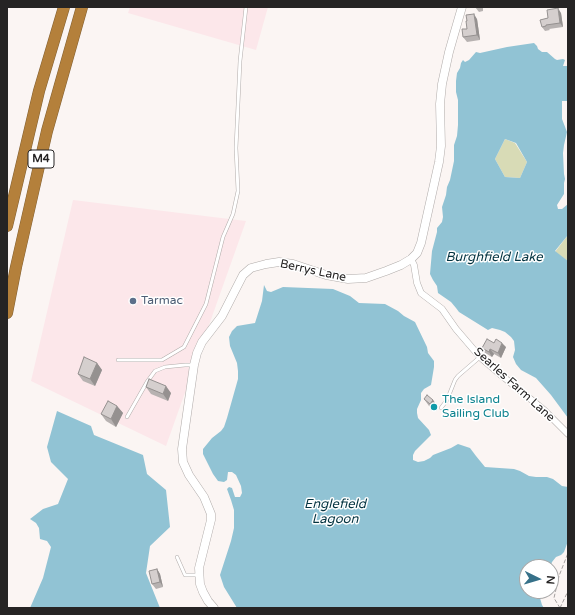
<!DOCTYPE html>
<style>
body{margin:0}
#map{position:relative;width:575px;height:615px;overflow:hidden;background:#fbf5f3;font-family:"Varela Round",sans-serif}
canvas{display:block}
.frame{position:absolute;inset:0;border:8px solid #262424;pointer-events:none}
.north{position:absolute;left:519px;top:559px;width:40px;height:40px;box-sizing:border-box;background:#fff;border:1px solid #a8a7a7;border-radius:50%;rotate:95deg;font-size:11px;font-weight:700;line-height:16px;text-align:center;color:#262424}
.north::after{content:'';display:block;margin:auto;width:14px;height:18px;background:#367189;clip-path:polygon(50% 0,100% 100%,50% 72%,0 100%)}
</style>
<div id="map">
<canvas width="575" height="615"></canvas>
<div class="frame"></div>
<div class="north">N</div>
</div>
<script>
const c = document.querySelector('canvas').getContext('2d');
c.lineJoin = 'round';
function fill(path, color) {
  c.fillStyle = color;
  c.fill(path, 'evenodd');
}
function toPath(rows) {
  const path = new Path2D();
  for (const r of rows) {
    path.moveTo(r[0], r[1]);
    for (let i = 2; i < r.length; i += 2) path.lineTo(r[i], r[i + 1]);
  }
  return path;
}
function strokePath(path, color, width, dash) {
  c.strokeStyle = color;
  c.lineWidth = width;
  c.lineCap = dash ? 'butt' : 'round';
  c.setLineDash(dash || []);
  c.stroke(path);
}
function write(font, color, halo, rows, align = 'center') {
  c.font = font + ' "Varela Round",sans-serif';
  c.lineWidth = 3;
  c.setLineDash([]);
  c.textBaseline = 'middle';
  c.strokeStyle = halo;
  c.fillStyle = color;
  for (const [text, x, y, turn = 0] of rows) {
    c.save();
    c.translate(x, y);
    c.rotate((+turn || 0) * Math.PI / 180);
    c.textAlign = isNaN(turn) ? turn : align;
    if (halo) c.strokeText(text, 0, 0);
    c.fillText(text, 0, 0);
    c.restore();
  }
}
const industrial = toPath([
 [130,7,268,7,256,50,128,13],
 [73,200,246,221,166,446,31,381]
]);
const green = toPath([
 [505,139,515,143,527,162,520,178,505,177,495,159],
 [568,235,568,261,555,252]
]);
const water = toPath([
 [534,43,537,46,538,49,542,52,547,52,555,59,557,60,563,59,565,60,563,66,568,66,568,101,562,101,562,119,567,132,564,145,563,153,564,174,565,179,564,183,564,194,557,205,558,209,562,209,568,204,568,235,555,251,568,261,568,418,551,395,536,378,521,370,516,364,513,357,515,350,514,341,511,337,505,332,500,330,492,328,488,330,459,312,456,308,451,302,438,293,437,286,433,280,430,274,432,251,437,232,437,228,442,222,443,217,442,207,446,195,447,187,450,180,454,161,454,145,457,136,458,125,458,100,456,92,456,81,457,73,460,68,461,63,463,60,465,62,469,60,476,52,480,53,507,47],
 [505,139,516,143,527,162,520,178,505,177,495,159],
 [264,285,267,291,271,292,283,287,333,289,350,296,359,303,385,304,398,311,404,316,415,322,427,347,428,353,434,361,434,367,431,385,424,389,421,393,421,400,417,409,417,413,418,418,429,430,431,435,415,451,413,455,413,460,418,462,424,461,430,458,433,455,451,448,458,444,470,448,476,456,485,467,514,469,520,471,529,476,536,477,547,477,553,479,562,486,568,487,568,541,564,552,561,555,556,557,552,562,550,567,527,567,527,591,542,591,540,598,542,605,544,608,237,608,224,587,220,575,231,541,234,528,234,510,231,500,227,489,229,487,232,488,235,497,240,497,242,493,241,486,236,475,232,472,228,472,227,480,224,482,218,481,213,474,203,454,203,449,212,438,221,431,224,427,227,418,238,379,238,371,237,363,230,346,229,337,232,331,237,326,255,323,262,301],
 [57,411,91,426,94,435,143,455,147,474,166,490,170,527,150,546,146,573,160,608,30,608,43,578,51,547,47,541,40,539,39,528,36,523,30,519,43,509,58,504,68,479,51,462,47,447]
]);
const path = toPath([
 [560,608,554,598,559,576,568,553],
 [560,608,568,591]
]);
const service = toPath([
 [118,360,162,360,184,347,206,304,223,237,233,214,238,191,236,148,240,61,246,7],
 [441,408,447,400,455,380,458,376,480,357],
 [127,417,147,382,155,371,165,367,185,365,193,365],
 [177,557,185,575,198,575]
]);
const minor = toPath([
 [411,259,414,265,417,283,421,293,442,309,456,329,480,357,501,375,544,410,568,434]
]);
const tertiary = toPath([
 [214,608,208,601,203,592,200,584,199,568,211,520,211,514,204,497,189,475,183,462,182,449,194,365,197,353,202,342,222,316,243,275,251,268,266,264,279,262,293,264,326,275,348,279,366,278,386,271,401,265,411,259,417,253,421,243,439,162,441,146,440,104,442,84,449,52,453,38,462,7]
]);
const motorway = toPath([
 [7,226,39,91,64,7],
 [7,313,16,267,47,131,82,7]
]);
const wall = toPath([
 [475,7,483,7,483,11,479,12],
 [561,13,563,27,549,29,550,30,545,31,542,27,548,18],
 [477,19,480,40,467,42,463,37,467,29],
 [506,347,501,358,494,354,492,357,485,353,482,348],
 [97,363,102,370,95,386,83,381,78,374],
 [146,387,171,393,168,401,151,394],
 [424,399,433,400,438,407,435,411,429,406],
 [117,406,123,413,116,427,106,421,101,414],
 [157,569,160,574,163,587,156,589,152,584]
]);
const shadedWall = toPath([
 [558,8,561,13,563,27,560,23],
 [474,14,477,19,480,40,477,35],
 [502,343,506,347,501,358,498,353],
 [490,349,494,354,492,357,489,352],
 [97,363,102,370,95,386,90,379],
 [166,386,171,393,168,401,163,394],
 [433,400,438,407,435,411,430,404],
 [117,406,123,413,116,427,111,419],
 [157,569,160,574,163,587,160,582]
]);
const building = toPath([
 [558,8,560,23,546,25,546,26,542,27,540,20,548,18,547,10,558,8],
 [474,14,477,35,463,37,462,29,467,29,466,21,467,21,466,15,474,14],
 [487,339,494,343,496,339,502,343,498,353,490,349,489,352,482,348,487,339],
 [84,357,97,363,90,379,78,374,84,357],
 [149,379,166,386,163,394,146,387,149,379],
 [427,395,433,400,430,404,424,399,427,395],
 [108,401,117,406,111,419,101,414,108,401],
 [157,569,160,582,152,584,149,571,157,569]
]);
const markers = [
 [133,301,4,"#5c6f8a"],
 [434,407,4,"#0f9aa8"]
];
const shields = [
 [41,159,26]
];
const shieldNames = [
 ["M4",41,159]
];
const streetNames = [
 ["Berrys Lane",313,271,12],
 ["Searles Farm Lane",514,385,42]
];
const serviceNames = [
 ["Tarmac",141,301]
];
const cultureNames = [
 ["The Island",442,400],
 ["Sailing Club",442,414]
];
const waterNames = [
 ["Burghfield Lake",494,258],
 ["Englefield",335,505],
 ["Lagoon",335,520]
];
fill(industrial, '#fce7ea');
fill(green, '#d8dbb6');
fill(water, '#91c3d4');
strokePath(service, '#b1acaa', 4);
strokePath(minor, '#b1acaa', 7);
strokePath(tertiary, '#b1acaa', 9);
strokePath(motorway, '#826033', 12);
strokePath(path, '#a49f9e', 1, [4, 2]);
strokePath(service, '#fff', 3);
strokePath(minor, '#fff', 6);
strokePath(tertiary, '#fff', 8);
strokePath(motorway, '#b4803b', 11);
fill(wall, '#b7b2b1');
fill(shadedWall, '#959190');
fill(building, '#d5cfce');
strokePath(building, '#959190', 1);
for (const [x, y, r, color] of markers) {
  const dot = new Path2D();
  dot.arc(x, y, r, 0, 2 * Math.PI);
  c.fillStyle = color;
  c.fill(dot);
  strokePath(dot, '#fff', 1.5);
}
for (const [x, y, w] of shields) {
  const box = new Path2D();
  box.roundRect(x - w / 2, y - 9, w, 18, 3);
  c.fillStyle = '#fff';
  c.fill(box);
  strokePath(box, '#262424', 1);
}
write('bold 11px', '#262424', null, shieldNames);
write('12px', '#262424', '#fff', streetNames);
write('12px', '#4e5e75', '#fff', serviceNames, 'left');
write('12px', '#0d838f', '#fff', cultureNames, 'left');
write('italic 13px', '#033340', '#fff', waterNames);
</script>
